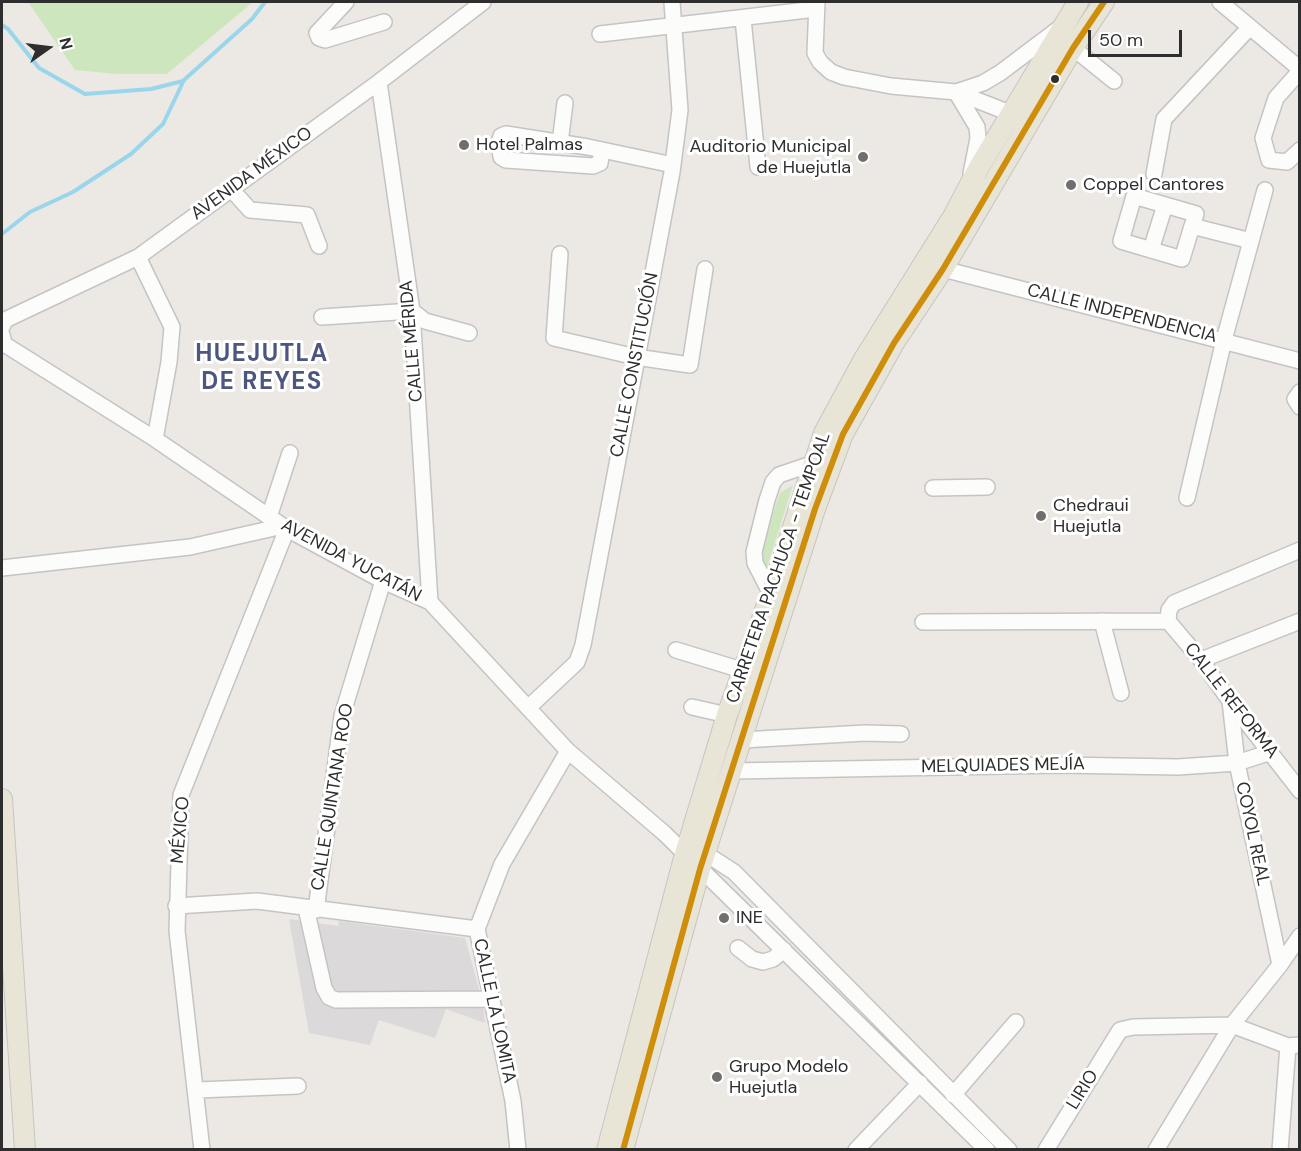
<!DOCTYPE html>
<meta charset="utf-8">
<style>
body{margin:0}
#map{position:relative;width:1301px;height:1151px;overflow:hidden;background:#ece8e4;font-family:"DM Sans",sans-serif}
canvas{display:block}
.frame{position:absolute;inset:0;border:3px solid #2e2e2e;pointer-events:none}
.north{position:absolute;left:18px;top:18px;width:60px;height:60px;-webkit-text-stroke:4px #fff;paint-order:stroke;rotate:76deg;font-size:16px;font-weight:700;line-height:24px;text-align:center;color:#2e2e2e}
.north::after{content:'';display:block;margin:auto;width:21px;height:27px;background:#2e2e2e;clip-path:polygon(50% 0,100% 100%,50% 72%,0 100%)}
.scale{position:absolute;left:1088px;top:30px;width:94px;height:27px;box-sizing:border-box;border:3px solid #2e2e2e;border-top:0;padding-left:8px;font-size:18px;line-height:21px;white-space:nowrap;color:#2e2e2e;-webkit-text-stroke:4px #fff;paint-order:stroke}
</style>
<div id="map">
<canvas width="1301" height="1151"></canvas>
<div class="frame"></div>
<div class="north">N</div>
<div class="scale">50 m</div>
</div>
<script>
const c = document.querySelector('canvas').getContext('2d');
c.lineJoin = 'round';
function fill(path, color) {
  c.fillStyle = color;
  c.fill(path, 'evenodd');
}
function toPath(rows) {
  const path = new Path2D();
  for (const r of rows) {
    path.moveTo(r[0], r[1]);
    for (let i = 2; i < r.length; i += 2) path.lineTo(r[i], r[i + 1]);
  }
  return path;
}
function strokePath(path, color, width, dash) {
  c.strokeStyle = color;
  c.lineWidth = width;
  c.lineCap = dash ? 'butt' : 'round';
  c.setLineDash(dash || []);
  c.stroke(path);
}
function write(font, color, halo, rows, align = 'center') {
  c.font = font + ' "DM Sans",sans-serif';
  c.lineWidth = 6;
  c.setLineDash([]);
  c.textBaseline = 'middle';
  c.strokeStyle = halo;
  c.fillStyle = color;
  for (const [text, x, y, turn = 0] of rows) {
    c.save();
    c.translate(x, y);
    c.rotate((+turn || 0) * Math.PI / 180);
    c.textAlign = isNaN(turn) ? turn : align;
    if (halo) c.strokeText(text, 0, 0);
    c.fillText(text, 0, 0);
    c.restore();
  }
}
const industrial = toPath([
 [289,919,338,926,339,921,465,938,483,1004,485,1023,446,1009,435,1038,379,1020,370,1045,309,1033]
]);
const green = toPath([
 [28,2,253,2,167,74,117,74,75,70],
 [793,485,765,574,759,562,776,504,780,493]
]);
const stream = toPath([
 [2,25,8,29,39,68,85,94,151,89,183,81],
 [2,234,30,212,73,192,131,154,163,124,184,80,252,19,265,2]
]);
const minor = toPath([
 [346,2,317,33,319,38,325,40,384,22],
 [817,2,815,53,820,62,831,72,844,77,891,86,956,92,1020,117],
 [1220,2,1300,69],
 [743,19,758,167],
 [600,34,816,9],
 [1073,48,1114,81],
 [1300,71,1276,98,1263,138,1269,160,1287,162,1300,150],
 [379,82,412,311,430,602],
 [560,143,565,103],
 [602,150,600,163,593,166,506,160,501,157,499,143,501,136,506,134,588,147,673,165],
 [971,174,978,138,977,127,956,92,983,83,1000,73,1061,27],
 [1154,174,1164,119,1250,27],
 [231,189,250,210,307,215,319,246],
 [1192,226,1182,259,1121,241,1134,196,1196,214,1192,226,1251,241],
 [1151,250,1165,205],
 [560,254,554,338,636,357,690,365,705,269],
 [138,257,172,327,169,362,155,439],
 [943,269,1300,361],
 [322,317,412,311,425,321,469,333],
 [2,327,5,320,138,257,379,82,483,2],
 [2,335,4,344,155,439,287,529,383,581,430,602,568,751,664,833,987,1150],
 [1300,392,1295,399,1300,407],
 [933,488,987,487],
 [1187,498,1224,340,1265,190],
 [269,517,290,453],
 [1300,550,1174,603,1169,610,1168,621,1201,660,1230,701,1300,791],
 [2,568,190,547,283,526],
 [778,598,771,594,755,563,754,552,767,500,773,482,779,475,820,461],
 [1102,621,1121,693],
 [923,622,1168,621],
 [676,650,745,671],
 [1201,660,1300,621],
 [1230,701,1237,763,1280,965],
 [529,707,577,662,583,645,672,172,680,110,672,2],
 [692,707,727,715],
 [742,740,865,733,901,734],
 [733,771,1059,765,1178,767,1237,763,1271,752],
 [697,848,734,872,1009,1150],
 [176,906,257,901,477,929],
 [306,908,324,988,329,997,336,1000,491,999],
 [316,910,342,716,383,581],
 [738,948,752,959,763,962,773,959,784,950],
 [197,1090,298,1086],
 [953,1095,1016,1022],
 [202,1150,177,931,181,795,287,529],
 [518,1150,513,1101,477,929,502,864,568,751],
 [856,1150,920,1083],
 [1046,1150,1120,1030,1133,1027,1232,1025,1288,1046,1300,1045],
 [1156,1150,1232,1025,1280,965,1300,936],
 [1280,1150,1288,1046]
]);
const major = toPath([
 [2,799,25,1150],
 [607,1150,685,854,727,715,771,594,824,433,864,359,954,215,978,169,1078,2],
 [623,1150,700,869,815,509,843,434,894,343,943,269,1073,48,1104,2]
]);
const bus1 = toPath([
 [623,1150,700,869,815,509,843,434,894,343,943,269,1073,48,1104,2]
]);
const markers = [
 [1055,79,5,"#2e2e2e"],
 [464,145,6,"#706f6e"],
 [863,157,6,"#706f6e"],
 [1071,185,6,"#706f6e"],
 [1041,516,6,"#706f6e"],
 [724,918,6,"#706f6e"],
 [717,1077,6,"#706f6e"]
];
const poiNames = [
 ["Hotel Palmas",476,145],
 ["Auditorio Municipal",851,147,"right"],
 ["de Huejutla",851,168,"right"],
 ["Coppel Cantores",1083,185],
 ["Chedraui",1053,506],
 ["Huejutla",1053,527],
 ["INE",736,918],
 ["Grupo Modelo",729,1067],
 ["Huejutla",729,1088]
];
const streetNames = [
 ["AVENIDA MÉXICO",252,174,-36],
 ["CALLE INDEPENDENCIA",1122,314,14],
 ["CALLE MÉRIDA",412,341,-95],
 ["CALLE CONSTITUCIÓN",635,365,-79],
 ["AVENIDA YUCATÁN",351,561,28],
 ["CARRETERA PACHUCA - TEMPOAL",779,568,-71],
 ["CALLE REFORMA",1231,701,52],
 ["MELQUIADES MEJÍA",1003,766,-1],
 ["CALLE QUINTANA ROO",333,797,-81],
 ["MÉXICO",181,830,-85],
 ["COYOL REAL",1252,834,78],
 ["CALLE LA LOMITA",494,1011,78],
 ["LIRIO",1083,1090,-58]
];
const districtNames = [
 ["HUEJUTLA",262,355],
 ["DE REYES",262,383]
];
fill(industrial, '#dcd9db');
fill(green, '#cee6be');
strokePath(stream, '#99d6ec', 4);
strokePath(minor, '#c5c4c5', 18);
strokePath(major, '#c6c5c4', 22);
strokePath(minor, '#fcfcfb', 15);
strokePath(major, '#e8e4d6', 20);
strokePath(bus1, '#cf8e09', 6);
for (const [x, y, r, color] of markers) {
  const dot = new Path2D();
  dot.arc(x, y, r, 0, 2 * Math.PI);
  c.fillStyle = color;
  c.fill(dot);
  strokePath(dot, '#fff', 2);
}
write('18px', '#2e2e2e', '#fff', poiNames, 'left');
write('18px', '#2e2e2e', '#fff', streetNames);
c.letterSpacing = '1.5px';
write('bold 24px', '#4d5680', '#fff', districtNames);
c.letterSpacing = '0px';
</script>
